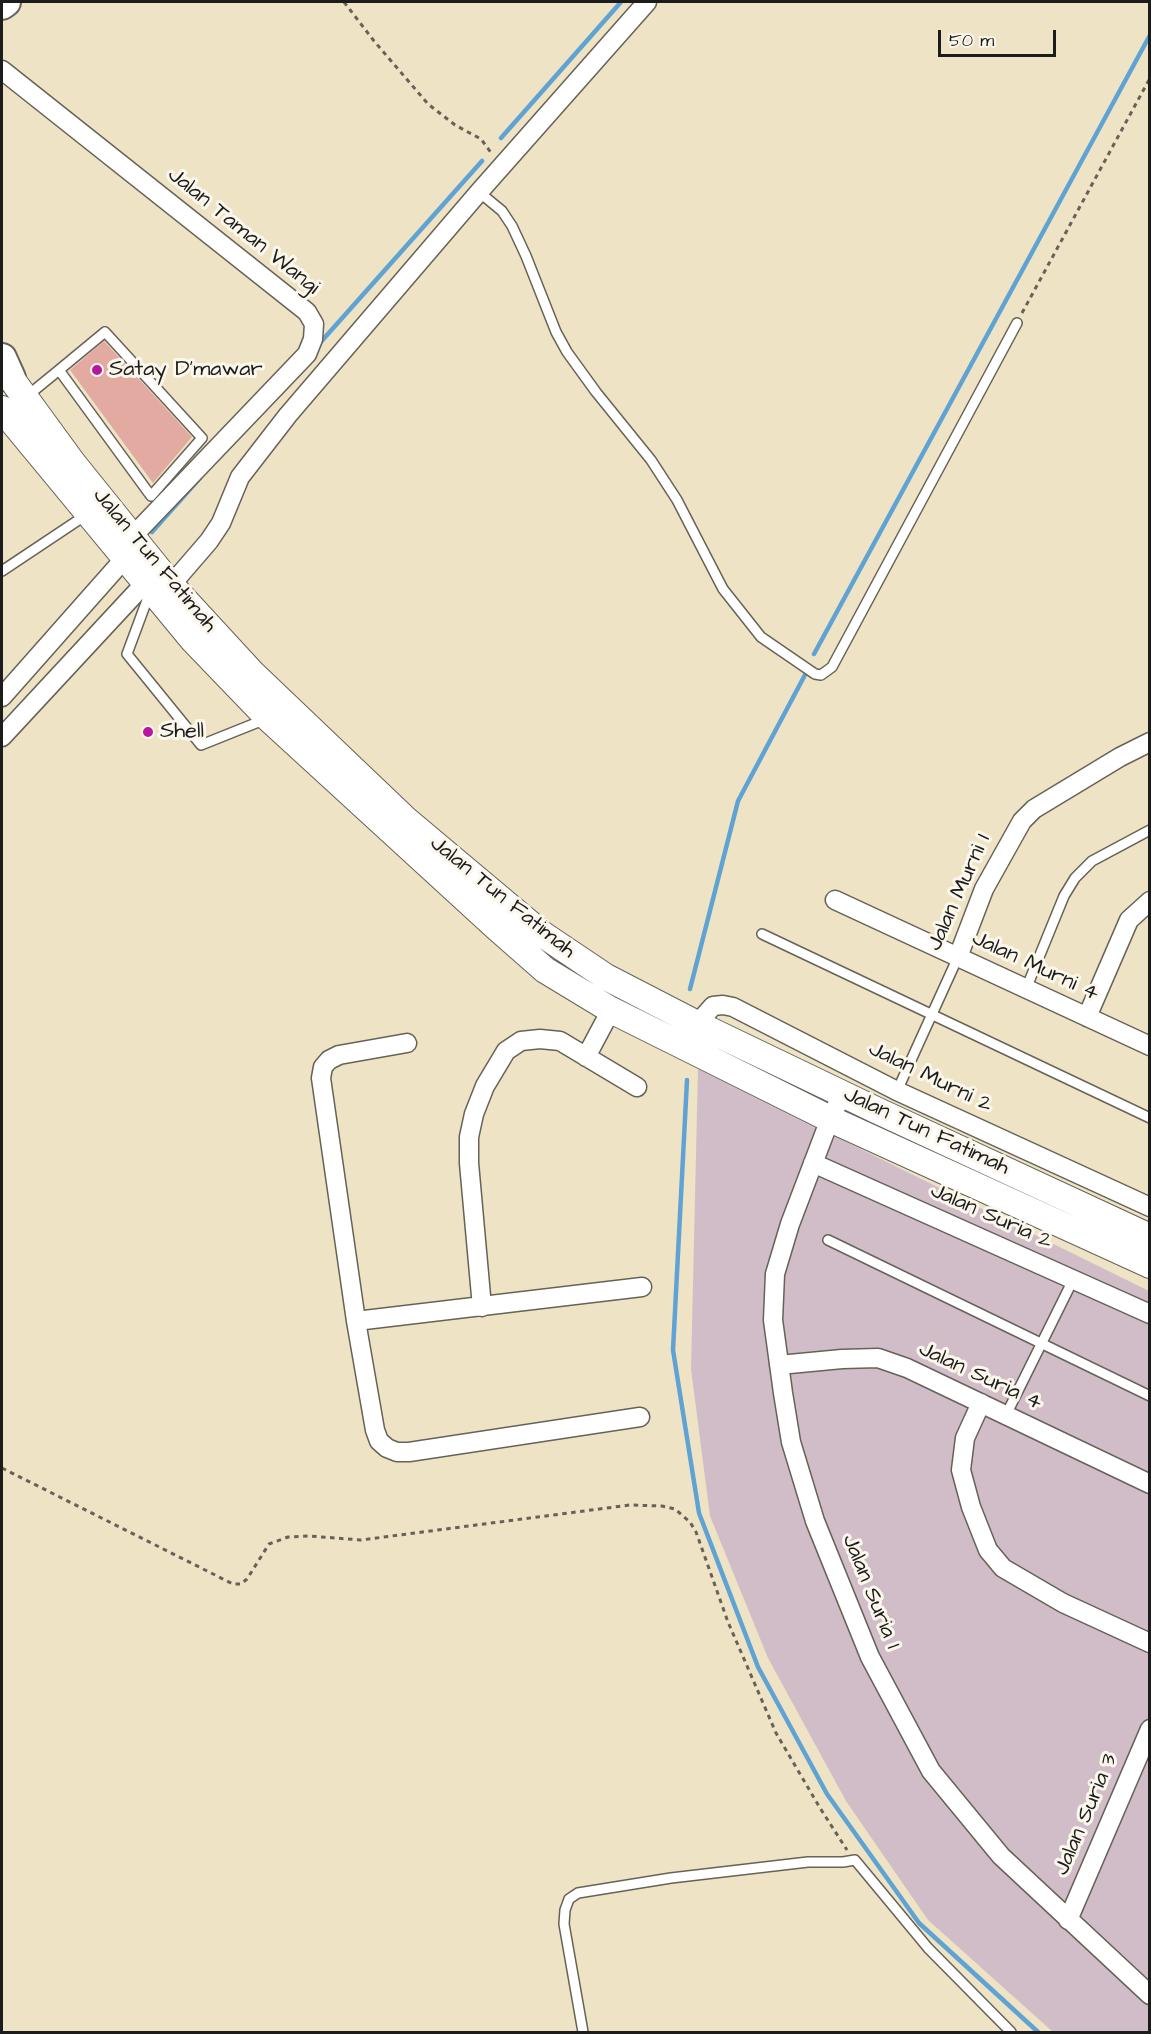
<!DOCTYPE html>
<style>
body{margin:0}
#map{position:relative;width:1151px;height:2034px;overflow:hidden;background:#eee3c4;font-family:"Architects Daughter",sans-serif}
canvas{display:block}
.frame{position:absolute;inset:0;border:3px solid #1c1c1c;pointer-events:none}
.scale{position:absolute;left:938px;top:30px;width:118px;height:27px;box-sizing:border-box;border:3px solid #1c1c1c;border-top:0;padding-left:8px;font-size:18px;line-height:21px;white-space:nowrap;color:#1c1c1c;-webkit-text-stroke:4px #fbf7ec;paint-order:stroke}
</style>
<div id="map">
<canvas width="1151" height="2034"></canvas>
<div class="frame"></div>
<div class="scale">50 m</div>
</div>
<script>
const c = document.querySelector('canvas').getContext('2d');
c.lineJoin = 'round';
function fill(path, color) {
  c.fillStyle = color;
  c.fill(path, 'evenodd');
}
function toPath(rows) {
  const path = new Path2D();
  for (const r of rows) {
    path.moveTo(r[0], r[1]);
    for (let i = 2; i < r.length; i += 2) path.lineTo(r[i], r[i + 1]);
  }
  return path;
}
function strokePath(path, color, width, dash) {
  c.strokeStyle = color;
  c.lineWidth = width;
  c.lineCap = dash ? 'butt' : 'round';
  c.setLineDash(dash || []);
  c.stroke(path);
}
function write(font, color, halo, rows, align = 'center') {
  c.font = font + ' "Architects Daughter",sans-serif';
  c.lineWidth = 6;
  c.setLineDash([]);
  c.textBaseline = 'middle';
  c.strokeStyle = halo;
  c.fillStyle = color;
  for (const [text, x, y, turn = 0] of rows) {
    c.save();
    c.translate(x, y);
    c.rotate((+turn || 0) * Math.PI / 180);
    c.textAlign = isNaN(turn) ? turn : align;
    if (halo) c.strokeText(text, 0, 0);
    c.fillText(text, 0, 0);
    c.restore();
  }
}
const industrial = toPath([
 [698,1069,1149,1291,1149,2032,1053,2032,928,1920,846,1801,768,1658,710,1516,691,1369]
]);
const stream = toPath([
 [501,138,621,2],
 [319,344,482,161],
 [152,532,200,478],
 [814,654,1150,35],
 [690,989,738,801,806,673],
 [687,1080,673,1350,699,1513,758,1667,827,1794,919,1923,1038,2032]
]);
const building = toPath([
 [104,341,192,437,153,483,70,370]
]);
const path = toPath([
 [344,2,374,41,428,104,455,125,481,139,492,154],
 [1022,313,1150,78],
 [2,1468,233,1584,241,1584,247,1579,269,1544,288,1537,309,1536,361,1540,630,1505,662,1506,675,1509,690,1522,696,1532,728,1622,776,1733,820,1808,847,1850]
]);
const service = toPath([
 [479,192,502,211,512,226,526,256,556,332,567,352,596,392,651,460,677,500,723,589,761,637,815,674,821,675,832,667,1017,323],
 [26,397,59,370,151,496,202,438,105,332,59,370],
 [2,571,86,515],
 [150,592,127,654,201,745,266,719],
 [762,934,1150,1118],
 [1026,989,1064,896,1075,878,1092,861,1150,830],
 [897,1091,958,957],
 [828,1240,1150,1396],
 [1006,1415,1073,1280],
 [583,2032,564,1924,565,1910,569,1899,578,1893,671,1878,808,1862,843,1862,855,1860,928,1948,1011,2032]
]);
const minor = toPath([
 [2,70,307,312,314,324,313,339,307,354,132,537],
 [171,585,209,541,221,523,240,477,288,415,479,192,647,2],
 [2,697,125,558],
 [2,737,145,583],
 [835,900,1150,1046],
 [958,957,984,889,1022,821,1034,809,1120,757,1150,742],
 [1087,1017,1129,920,1150,901],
 [697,1024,713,1006,723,1005,733,1007,897,1091,1150,1207],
 [407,1043,339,1055,329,1060,323,1067,321,1078,356,1321,375,1430,379,1441,387,1448,397,1452,409,1452,640,1417],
 [586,1057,611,1010],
 [843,1093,830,1119,790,1224,775,1274,773,1320,783,1393,791,1442,815,1521,870,1657,931,1771,1001,1856,1150,1995],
 [813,1163,1150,1314],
 [482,1307,469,1163,469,1137,474,1114,485,1086,506,1051,521,1041,540,1039,560,1041,637,1087],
 [356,1321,642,1287],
 [779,1365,842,1359,878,1358,907,1368,1150,1484],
 [981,1403,965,1438,961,1470,971,1507,988,1550,1003,1568,1063,1603,1150,1643],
 [1068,1920,1150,1729]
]);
const secondary = toPath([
 [2,366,72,462,171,585,253,674,405,819,542,934,606,977,697,1024,876,1110,1150,1237],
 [2,409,193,640,269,719,496,927,545,970,611,1010,830,1119,1150,1265]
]);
const primary = toPath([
 [2,5,6,2],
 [2,358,11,378]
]);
const markers = [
 [97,370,6,"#b5179e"],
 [148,732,6,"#b5179e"]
];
const streetNames = [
 ["Jalan Taman Wangi",243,232,39],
 ["Jalan Tun Fatimah",154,561,50],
 ["Jalan Murni 1",960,893,-66],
 ["Jalan Tun Fatimah",502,898,39],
 ["Jalan Murni 4",1035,967,25],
 ["Jalan Murni 2",930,1078,26],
 ["Jalan Tun Fatimah",926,1132,25],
 ["Jalan Suria 2",991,1217,24],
 ["Jalan Suria 4",980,1377,25],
 ["Jalan Suria 1",870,1592,68],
 ["Jalan Suria 3",1087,1815,-67]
];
const poiNames = [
 ["Satay D'mawar",109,370],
 ["Shell",160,732]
];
fill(industrial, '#d1bdc8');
strokePath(stream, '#5ea3d3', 4.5);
fill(building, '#e3aaa2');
strokePath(service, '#666257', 12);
strokePath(minor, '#666257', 21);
strokePath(secondary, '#666257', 28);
strokePath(primary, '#666257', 32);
strokePath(path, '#666257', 3, [4.5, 4.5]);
strokePath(service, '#fff', 9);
strokePath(minor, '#fff', 18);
strokePath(secondary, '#fff', 26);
strokePath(primary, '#fff', 28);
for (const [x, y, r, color] of markers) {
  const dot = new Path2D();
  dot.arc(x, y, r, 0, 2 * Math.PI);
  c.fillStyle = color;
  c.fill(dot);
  strokePath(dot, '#fbf7ec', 2);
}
write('22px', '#1c1c1c', '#fbf7ec', streetNames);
write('22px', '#1c1c1c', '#fbf7ec', poiNames, 'left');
</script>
